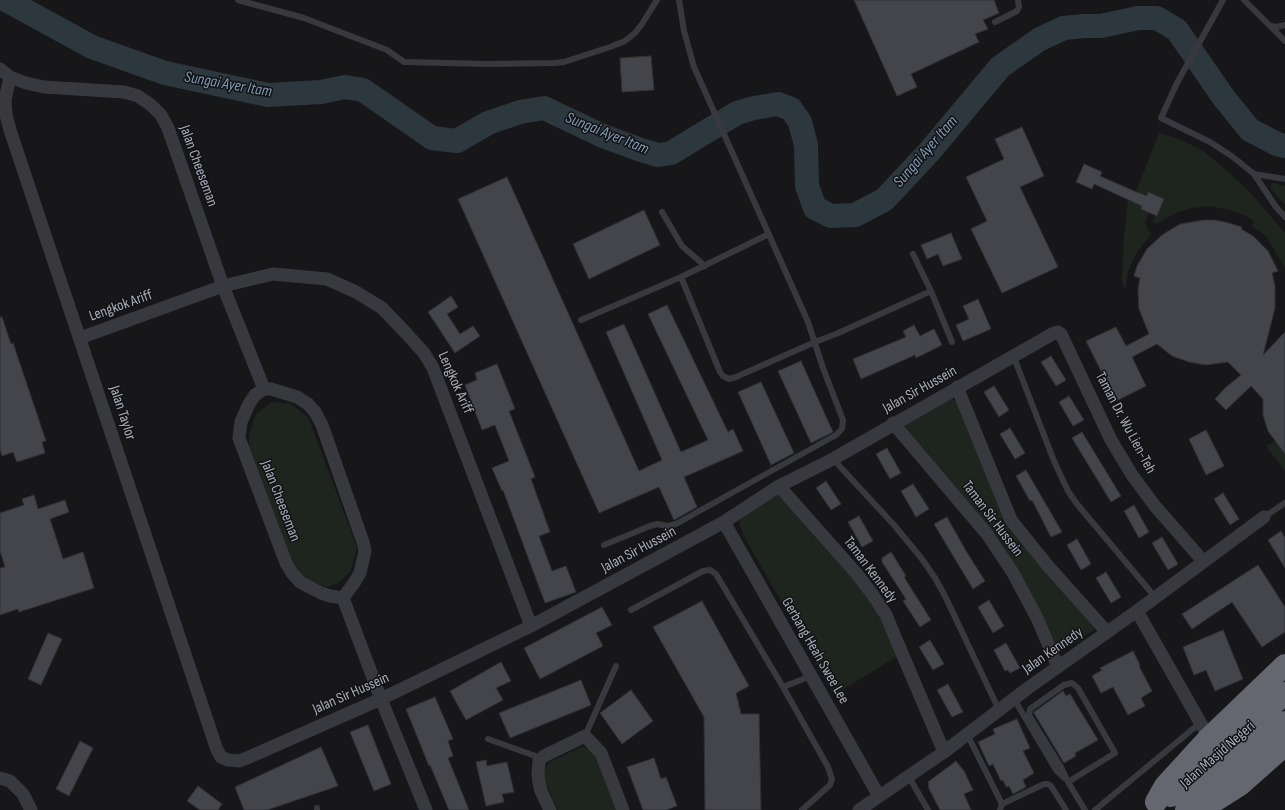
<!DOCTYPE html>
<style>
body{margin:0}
canvas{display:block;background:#17171a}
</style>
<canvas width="1285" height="810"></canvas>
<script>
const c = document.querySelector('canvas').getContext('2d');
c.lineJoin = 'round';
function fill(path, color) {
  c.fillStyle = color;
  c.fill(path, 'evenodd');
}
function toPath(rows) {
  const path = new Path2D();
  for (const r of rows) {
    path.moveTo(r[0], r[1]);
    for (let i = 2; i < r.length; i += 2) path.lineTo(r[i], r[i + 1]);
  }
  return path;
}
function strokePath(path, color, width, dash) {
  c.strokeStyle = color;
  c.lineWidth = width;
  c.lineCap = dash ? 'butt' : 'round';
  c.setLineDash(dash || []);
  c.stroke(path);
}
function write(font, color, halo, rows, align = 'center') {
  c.font = font + ' "Sofia Sans Condensed",sans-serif';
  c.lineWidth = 3;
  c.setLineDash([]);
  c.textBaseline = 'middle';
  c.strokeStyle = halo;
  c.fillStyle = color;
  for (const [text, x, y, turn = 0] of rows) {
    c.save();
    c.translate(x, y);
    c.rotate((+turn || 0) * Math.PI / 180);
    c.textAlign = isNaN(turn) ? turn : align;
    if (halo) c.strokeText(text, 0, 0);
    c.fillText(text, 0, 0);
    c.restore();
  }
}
const green = toPath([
 [1159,133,1179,139,1204,151,1247,189,1285,233,1285,266,1284,267,1267,237,1252,226,1255,222,1248,217,1231,210,1209,206,1192,208,1178,212,1156,224,1153,221,1155,215,1157,216,1164,199,1149,193,1147,196,1136,192],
 [1274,183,1285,186,1285,205,1271,189,1271,184],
 [1128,200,1142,206,1141,209,1149,212,1145,223,1151,234,1137,252,1132,262,1128,272,1125,290,1122,282,1124,235],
 [951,398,957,402,995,488,1098,627,1059,653,1052,636,1016,566,998,537,904,426,904,423],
 [272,402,291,404,309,419,357,548,350,572,338,583,326,587,301,576,293,564,249,447,249,435,256,414],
 [1275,441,1277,444,1285,448,1285,471,1266,446],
 [774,494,779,495,865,593,882,619,898,656,834,695,743,534,740,526,740,521,742,518],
 [581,747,591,749,597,758,617,810,558,810,544,780,544,770,550,762]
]);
const river = toPath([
 [6,0,92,47,165,73,268,95,321,92,345,87,363,90,432,138,457,141,488,123,520,112,544,108,603,136,641,150,658,155,671,153,737,113,754,108,778,104,791,109,800,122,806,145,807,186,815,208,831,216,855,215,884,200,929,152,1000,67,1040,39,1064,28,1084,26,1101,26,1138,18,1157,18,1177,30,1224,98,1250,130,1277,144,1285,146]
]);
const building = toPath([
 [854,0,994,0,999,13,983,20,988,29,975,34,979,42,911,74,917,87,897,96,854,0],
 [651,56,654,90,622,92,620,58,651,56],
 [1022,127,1044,176,1020,187,1058,267,1002,293,971,229,987,221,966,177,1004,159,995,139,1022,127],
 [1084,164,1102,172,1100,176,1134,191,1147,196,1148,192,1164,199,1157,216,1141,209,1142,206,1094,184,1092,189,1076,182,1084,164],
 [507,177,639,471,662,460,606,332,624,324,681,452,708,440,648,314,667,305,728,432,733,429,743,451,684,477,697,507,674,520,659,487,599,513,458,199,507,177],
 [644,210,660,245,589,279,573,244,644,210],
 [1204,220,1214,220,1225,222,1242,227,1241,229,1253,236,1268,251,1278,271,1272,273,1275,286,1275,308,1263,355,1285,332,1285,454,1268,431,1263,415,1263,399,1251,386,1226,410,1215,399,1225,388,1241,375,1228,362,1206,365,1189,362,1172,356,1157,344,1132,357,1146,386,1116,401,1086,341,1116,327,1126,346,1149,334,1139,309,1138,289,1140,278,1134,276,1137,266,1147,249,1162,235,1180,224,1204,220],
 [951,233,962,259,943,266,938,254,927,259,921,245,951,233],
 [451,296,458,307,447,314,460,334,473,326,480,336,455,353,428,312,451,296],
 [978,299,991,329,963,341,956,325,969,319,963,306,978,299],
 [0,317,2,317,11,344,13,343,46,441,42,442,45,453,17,462,13,452,2,456,0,449,0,317],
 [914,325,920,336,934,329,942,345,916,358,915,355,861,379,853,359,906,337,903,331,914,325],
 [1051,356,1066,380,1056,386,1041,362,1051,356],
 [801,361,833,432,811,443,778,371,801,361],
 [497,364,515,409,509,411,535,477,531,479,550,532,539,536,552,571,566,566,576,592,545,603,503,490,502,491,492,468,509,461,495,425,482,430,465,385,477,380,475,373,497,364],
 [761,382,794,453,771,465,738,392,761,382],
 [994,386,1009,410,999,417,984,392,994,386],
 [1069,396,1084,420,1073,426,1059,402,1069,396],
 [1010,428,1025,453,1015,459,1000,434,1010,428],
 [1206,430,1224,466,1206,475,1189,439,1206,430],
 [1082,432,1121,496,1111,502,1072,438,1082,432],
 [887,448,901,473,890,479,876,454,887,448],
 [1026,470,1062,532,1051,537,1032,500,1030,501,1016,476,1026,470],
 [826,481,841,504,831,510,816,488,826,481],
 [913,484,929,509,916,517,901,491,913,484],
 [1223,493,1239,519,1230,525,1214,499,1223,493],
 [34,495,38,509,65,500,69,512,50,519,63,559,83,552,94,588,19,612,18,609,0,615,0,568,5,567,0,551,0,513,24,505,22,499,34,495],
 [1134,505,1149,532,1139,538,1124,511,1134,505],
 [859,516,873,541,862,547,848,522,859,516],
 [947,517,966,551,985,581,973,589,934,524,947,517],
 [1281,531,1285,538,1285,568,1268,540,1281,531],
 [1162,537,1178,564,1168,570,1152,543,1162,537],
 [1077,539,1091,564,1081,570,1067,545,1077,539],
 [891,552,906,576,904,577,931,620,920,627,903,601,906,599,882,562,882,558,891,552],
 [1258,565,1285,607,1285,632,1262,647,1232,602,1192,629,1182,614,1258,565],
 [1106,572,1121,597,1111,603,1096,578,1106,572],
 [989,600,1004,626,993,633,978,607,989,600],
 [702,601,749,686,736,693,741,714,759,714,761,810,705,810,704,717,653,627,702,601],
 [602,607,612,625,596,633,603,646,540,679,524,648,602,607],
 [1223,630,1243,679,1215,691,1206,670,1194,675,1183,647,1223,630],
 [48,633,62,639,41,685,28,679,48,633],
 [930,640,944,664,933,670,919,647,930,640],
 [1006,643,1020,668,1010,673,1008,670,1005,671,994,650,1006,643],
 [1133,651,1140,665,1139,666,1152,691,1141,698,1145,706,1128,715,1113,687,1101,693,1092,676,1102,670,1100,668,1133,651],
 [501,662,511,681,496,688,503,700,466,720,450,691,501,662],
 [581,680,591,705,510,738,499,713,581,680],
 [948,684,963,712,952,717,937,690,948,684],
 [631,690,653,721,622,744,600,713,631,690],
 [1063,691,1066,696,1070,694,1098,740,1075,753,1076,756,1064,763,1034,713,1034,712,1063,691],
 [435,697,453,739,448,741,453,756,448,758,469,810,449,810,430,765,429,766,406,709,435,697],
 [1017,719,1030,748,1023,751,1034,773,1023,780,1026,787,1013,794,1009,786,1006,787,1003,780,1001,781,993,764,989,766,978,742,995,734,993,729,1017,719],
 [368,725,391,784,374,791,350,732,368,725],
 [80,741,93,748,69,796,56,789,80,741],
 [321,747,338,786,267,810,244,810,235,787,321,747],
 [654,758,661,779,666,777,677,806,666,810,643,810,627,767,654,758],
 [486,760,487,766,507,762,514,792,502,794,504,802,486,806,476,762,486,760],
 [956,761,964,771,973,790,964,794,971,810,940,810,929,789,928,782,956,761],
 [198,786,222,804,218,810,200,810,187,801,198,786]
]);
const lane = toPath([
 [238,0,304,18,387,50,404,62,488,64,554,63,564,62,610,47,625,41,635,33,642,24,657,0],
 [1223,0,1177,83,1161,118,1210,142,1233,157,1254,174,1276,207,1285,217],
 [1244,0,1285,41],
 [995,22,1017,11,1019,7,1018,0],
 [1271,26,1277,27,1285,25],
 [1254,174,1285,179],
 [662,212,682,246,705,266],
 [913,254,931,291],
 [681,277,720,372,723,376,729,379,736,377,815,342,836,334,931,291,952,342],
 [581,320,681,277,769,234],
 [1013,355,1054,461,1068,491,1077,504,1155,597],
 [833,459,894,525,922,559,935,578,945,596,999,710],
 [1264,517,1285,503],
 [604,545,650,526,657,524,668,526,676,524,836,435,842,429,843,420,823,368,808,322,694,67,684,31,679,0],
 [631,610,703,571,710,570,716,574,783,687,811,676],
 [783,687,828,767,832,779,830,785,802,810],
 [1014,699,1056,770,1064,778],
 [967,734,1002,804],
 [585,736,616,666],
 [488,739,541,758],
 [909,777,928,810],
 [1068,782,1115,753,1078,688,1072,683,1064,685,1030,709,1029,715,1061,767,1068,782,1085,810],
 [317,810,317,808],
 [1000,810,1002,804,1044,784,1048,784,1051,786,1066,810],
 [1095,810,1200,723]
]);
const street = toPath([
 [0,69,10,77,26,83,44,87,124,92,138,96,151,105,161,115,168,128,223,286,264,389],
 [10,77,5,100,6,115,10,130,214,741,217,750,221,757,228,760,239,761,247,758,381,699,531,626,724,522,779,486,833,459,1054,333,1058,332,1061,334,1111,440,1132,475,1155,506,1203,561],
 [80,338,223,286,273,274,327,279,356,292,382,308,406,333,424,353,433,368,531,626],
 [957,387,1011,520,1048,566,1107,632],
 [264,389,271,389,297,397,308,404,315,412,322,425,363,542,365,551,360,573,354,583,343,598,330,596,321,593,300,582,292,573,286,563,239,438,241,422,249,404,255,395,264,389],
 [893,423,987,534,1013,573,1037,618,1058,667],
 [779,486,856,573,873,595,886,615,893,632,944,752],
 [724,522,879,796],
 [343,598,381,699,426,810],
 [1137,611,1209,738],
 [0,778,10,781,23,794,31,810],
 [550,810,541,791,539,782,538,774,539,761,544,756,585,736,601,753,623,810],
 [859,810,944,752,1028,688,1137,611,1264,517]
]);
const highway = toPath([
 [1171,796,1213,762,1285,693],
 [1156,802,1165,786,1209,738,1285,665],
 [1202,809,1240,785,1285,745],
 [1186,810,1190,803,1240,764,1285,722]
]);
const streetNames = [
 ["Jalan Cheeseman",198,166,70],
 ["Lengkok Ariff",121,306,-20],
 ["Lengkok Ariff",455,383,66],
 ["Jalan Sir Hussein",920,390,-29],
 ["Jalan Taylor",122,413,72],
 ["Taman Dr. Wu Lien-Teh",1125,423,62],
 ["Jalan Cheeseman",280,501,69],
 ["Taman Sir Hussein",992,519,53],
 ["Jalan Sir Hussein",639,550,-28],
 ["Taman Kennedy",870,570,53],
 ["Gerbang Heah Swee Lee",815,651,60],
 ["Jalan Kennedy",1053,651,-35],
 ["Jalan Sir Hussein",351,694,-24],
 ["Jalan Masjid Negeri",1218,755,-41]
];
const waterNames = [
 ["Sungai Ayer Itam",228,85,10],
 ["Sungai Ayer Itam",607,134,22],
 ["Sungai Ayer Itam",926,152,-49]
];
fill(green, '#1d251e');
strokePath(river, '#2d373e', 24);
fill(building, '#43454a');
strokePath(building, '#313136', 1);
strokePath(lane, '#38393f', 6);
strokePath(street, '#38393f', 13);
strokePath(highway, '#646770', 22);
write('15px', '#a9afba', '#121215', streetNames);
write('italic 16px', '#7f9db6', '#121215', waterNames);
</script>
